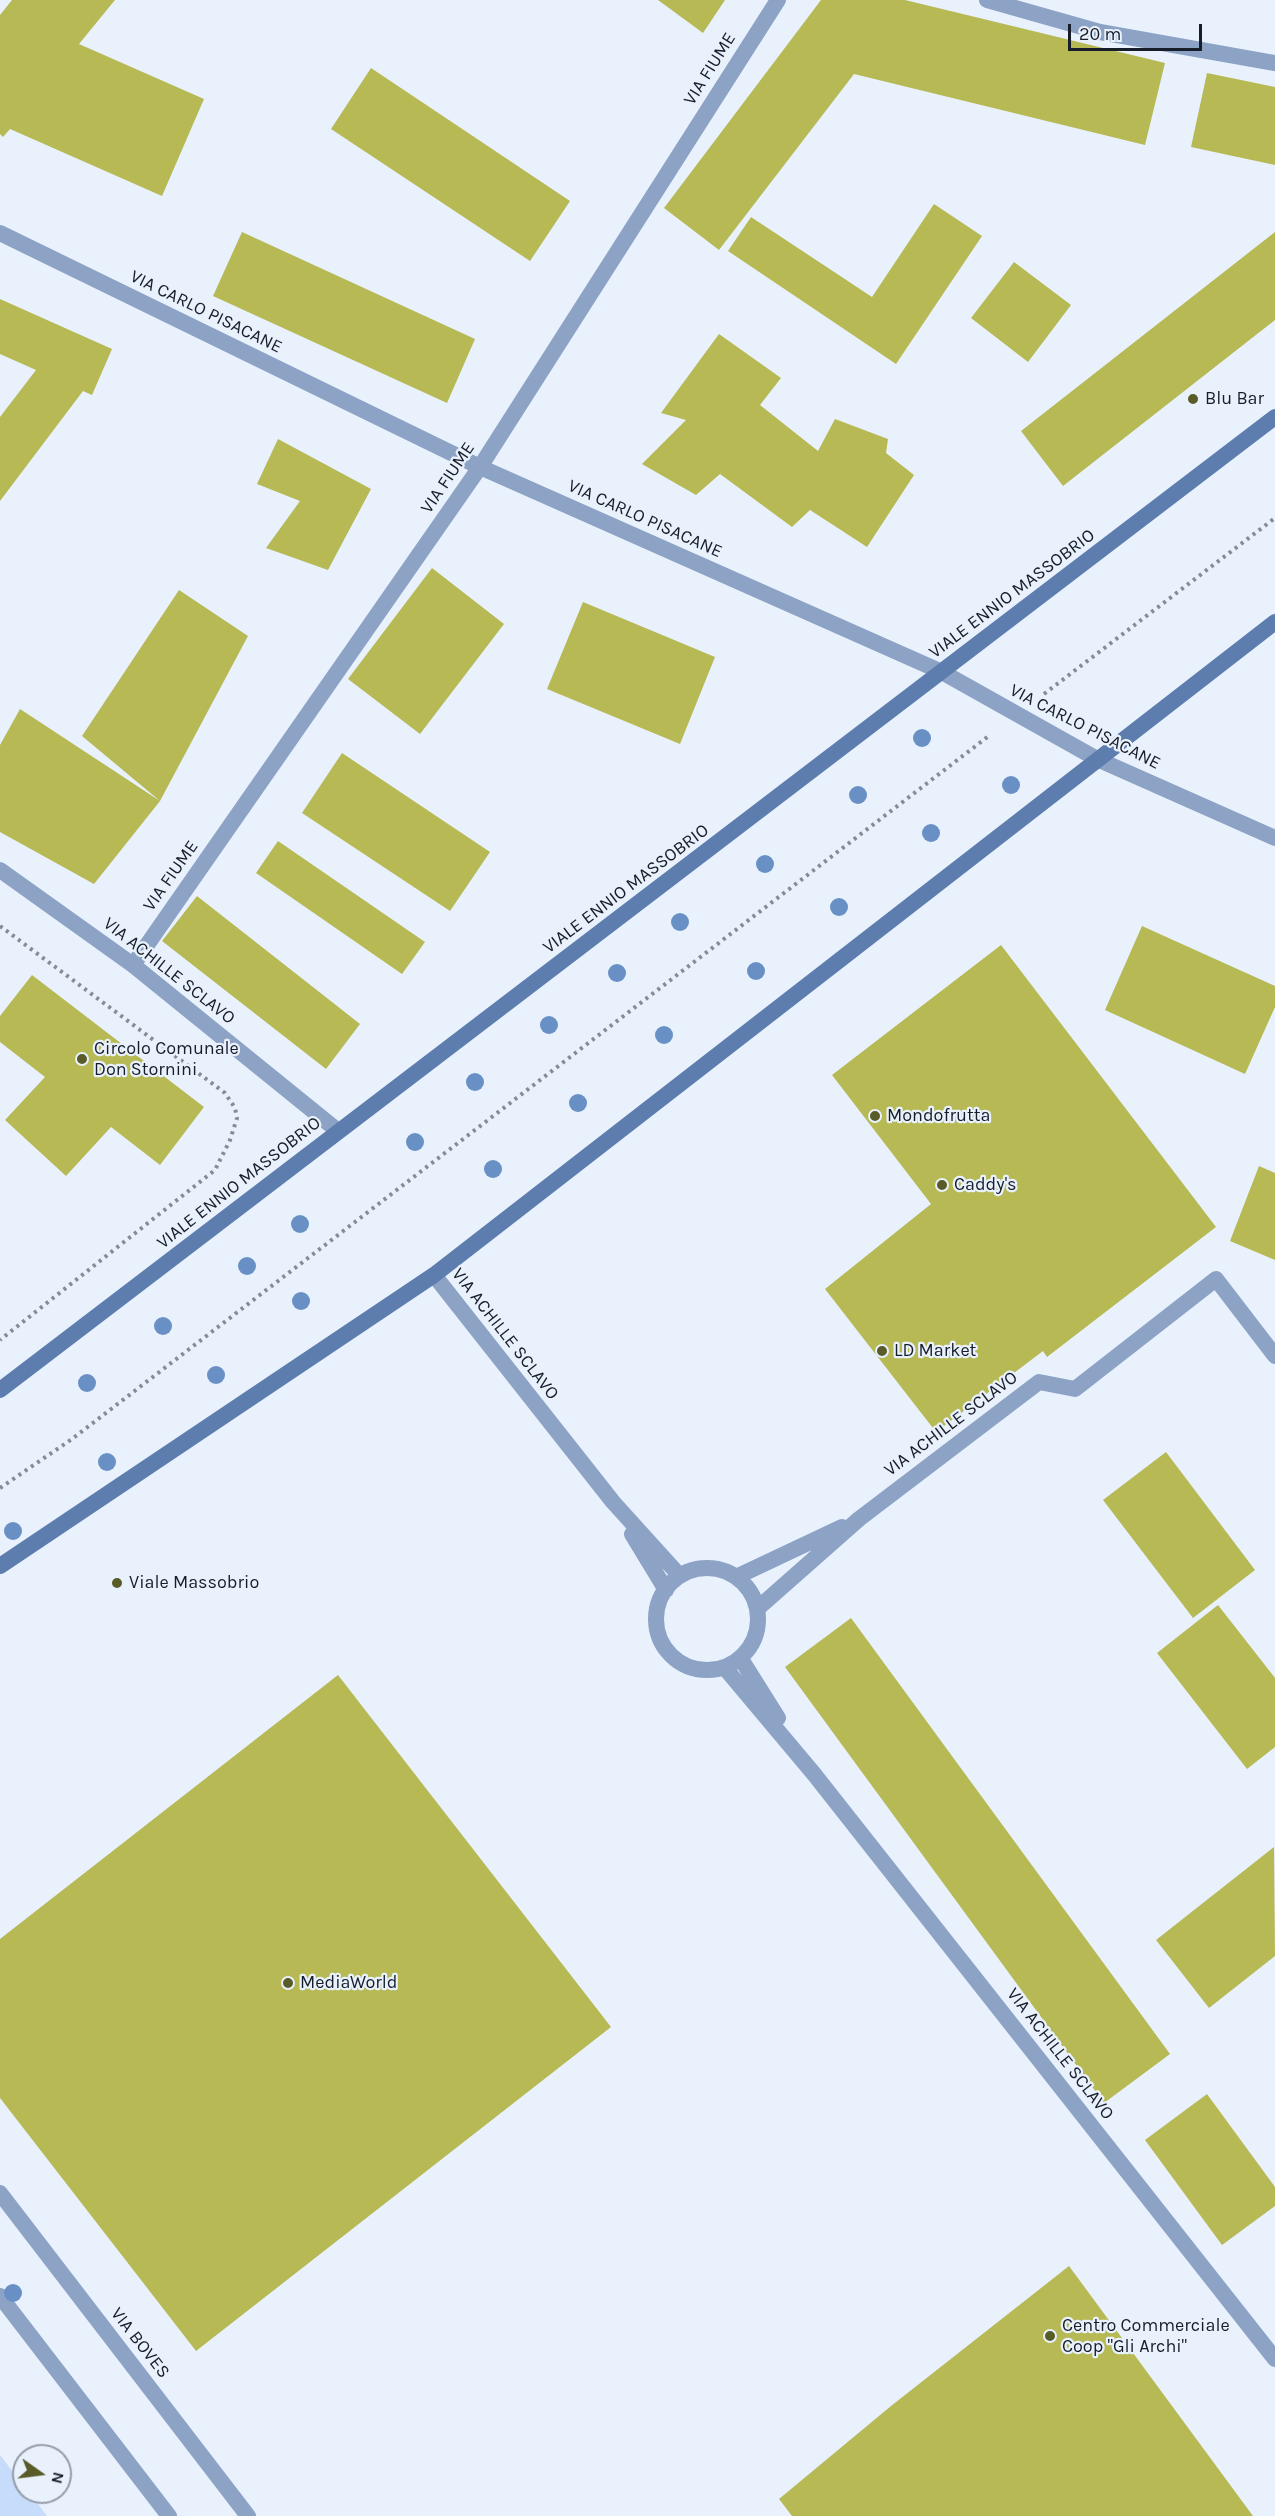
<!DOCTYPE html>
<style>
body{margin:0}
#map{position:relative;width:1275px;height:2516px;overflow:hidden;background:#e9f1fd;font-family:Karla,sans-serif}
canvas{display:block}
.north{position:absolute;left:12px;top:2444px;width:60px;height:60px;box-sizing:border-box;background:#e9f1fd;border:2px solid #959da8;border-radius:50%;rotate:104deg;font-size:16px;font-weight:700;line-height:24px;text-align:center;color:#171e29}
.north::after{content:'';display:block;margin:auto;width:21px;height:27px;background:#595b28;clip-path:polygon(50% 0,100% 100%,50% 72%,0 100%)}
.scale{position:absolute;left:1068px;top:24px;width:134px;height:27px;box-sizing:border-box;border:3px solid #171e29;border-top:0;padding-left:8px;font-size:18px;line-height:21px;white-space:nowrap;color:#171e29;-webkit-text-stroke:4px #e9f1fd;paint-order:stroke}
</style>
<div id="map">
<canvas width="1275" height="2516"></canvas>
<div class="north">N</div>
<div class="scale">20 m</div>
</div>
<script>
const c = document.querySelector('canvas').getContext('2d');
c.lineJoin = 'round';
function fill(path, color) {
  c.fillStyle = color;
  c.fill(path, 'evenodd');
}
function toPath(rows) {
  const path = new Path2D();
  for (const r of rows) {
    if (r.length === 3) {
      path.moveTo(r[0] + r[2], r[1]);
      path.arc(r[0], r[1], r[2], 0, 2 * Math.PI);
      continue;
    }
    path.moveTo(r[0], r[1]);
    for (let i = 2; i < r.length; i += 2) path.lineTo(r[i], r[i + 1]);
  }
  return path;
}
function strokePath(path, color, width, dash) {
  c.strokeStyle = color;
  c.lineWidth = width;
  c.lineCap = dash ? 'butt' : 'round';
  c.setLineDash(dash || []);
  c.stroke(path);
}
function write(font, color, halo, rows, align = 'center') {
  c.font = font + ' Karla,sans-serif';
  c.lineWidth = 4.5;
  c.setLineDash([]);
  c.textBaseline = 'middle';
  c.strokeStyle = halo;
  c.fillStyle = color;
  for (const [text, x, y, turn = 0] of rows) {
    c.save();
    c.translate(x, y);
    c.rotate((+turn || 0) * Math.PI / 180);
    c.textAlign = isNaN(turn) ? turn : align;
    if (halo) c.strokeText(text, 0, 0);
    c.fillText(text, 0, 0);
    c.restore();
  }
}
const green = toPath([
 [0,2455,24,2486,24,2492,29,2492,47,2516,0,2516]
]);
const building = toPath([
 [12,0,115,0,79,44,204,99,162,196,10,129,3,137,0,134,0,15],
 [658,0,725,0,703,33],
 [821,0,905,0,1165,63,1145,145,854,74,719,250,664,208],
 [371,68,570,201,530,261,331,129],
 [1207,73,1275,87,1275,165,1191,147],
 [934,204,982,236,896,364,728,251,751,217,872,297],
 [242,232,475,339,447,403,213,296],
 [1275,232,1275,320,1063,486,1021,431],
 [1014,262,1071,305,1028,362,971,318],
 [0,299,112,349,92,395,83,391,0,501,0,417,36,370,0,354],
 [719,334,781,378,760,405,818,451,835,419,888,439,886,453,914,475,867,547,810,510,792,527,720,474,696,495,642,464,686,420,661,413],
 [278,439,371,489,328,570,266,548,300,501,257,484],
 [432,568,504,624,420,734,348,679],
 [179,590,248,636,160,801,94,884,0,832,0,745,20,709,160,801,82,736],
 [583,602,715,657,680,744,547,689],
 [342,753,490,852,450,911,302,813],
 [278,841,425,942,402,974,256,873],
 [197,896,360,1024,326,1069,162,941],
 [1142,926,1275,986,1275,1007,1245,1074,1105,1010],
 [1001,945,1216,1227,1047,1357,1043,1351,936,1432,825,1289,931,1204,832,1075],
 [32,975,204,1107,160,1165,111,1127,66,1176,5,1120,45,1077,0,1042,0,1016],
 [1259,1166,1275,1173,1275,1260,1230,1241],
 [1166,1452,1255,1570,1193,1618,1103,1500],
 [1218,1605,1275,1678,1275,1747,1247,1769,1157,1653],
 [851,1618,1170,2054,1104,2103,785,1667],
 [338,1675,611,2027,196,2351,0,2098,0,1939],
 [1274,1847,1275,1956,1209,2008,1156,1940],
 [1207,2094,1275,2187,1275,2206,1222,2245,1145,2140],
 [1069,2266,1253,2516,792,2516,779,2499,891,2406]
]);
const path = toPath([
 [1044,694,1275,518],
 [0,926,225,1093,235,1108,237,1118,230,1140,215,1170,0,1340],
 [0,1488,72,1439,990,735]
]);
const minor = toPath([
 [0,233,480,467,942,672,1097,759,1275,838],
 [0,870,133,965,338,1131],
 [133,965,480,467,778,0],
 [434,1275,613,1502,680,1576],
 [632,1534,666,1590],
 [707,1619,51],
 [736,1577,842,1527],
 [757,1609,859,1519,1039,1382,1075,1389,1216,1279,1275,1356],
 [741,1659,778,1718],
 [725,1668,814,1774,1275,2359],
 [0,2193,248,2516],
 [0,2296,169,2516]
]);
const tertiary = toPath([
 [987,0,1100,32,1275,63]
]);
const secondary = toPath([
 [0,1390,1275,417],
 [0,1566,434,1275,1275,622]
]);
const trees = [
 [922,738],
 [1011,785],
 [858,795],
 [931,833],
 [765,864],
 [839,907],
 [680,922],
 [756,971],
 [617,973],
 [549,1025],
 [664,1035],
 [475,1082],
 [578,1103],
 [415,1142],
 [493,1169],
 [300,1224],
 [247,1266],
 [301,1301],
 [163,1326],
 [216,1375],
 [87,1383],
 [107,1462],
 [13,1531],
 [13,2293]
];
const markers = [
 [1193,399,6,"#595b28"],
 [82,1059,6,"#595b28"],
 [875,1116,6,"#595b28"],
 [942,1185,6,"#595b28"],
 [882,1351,6,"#595b28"],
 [117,1583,6,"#595b28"],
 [288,1983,6,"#595b28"],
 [1050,2336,6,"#595b28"]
];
const streetNames = [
 ["VIA FIUME",710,69,-58],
 ["VIA CARLO PISACANE",206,312,26],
 ["VIA FIUME",448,478,-56],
 ["VIA CARLO PISACANE",645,519,24],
 ["VIALE ENNIO MASSOBRIO",1012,594,-37],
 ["VIA CARLO PISACANE",1085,727,27],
 ["VIA FIUME",171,876,-55],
 ["VIALE ENNIO MASSOBRIO",626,889,-37],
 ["VIA ACHILLE SCLAVO",169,971,38],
 ["VIALE ENNIO MASSOBRIO",239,1183,-38],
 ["VIA ACHILLE SCLAVO",505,1334,52],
 ["VIA ACHILLE SCLAVO",951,1424,-37],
 ["VIA ACHILLE SCLAVO",1060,2054,52],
 ["VIA BOVES",140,2343,52]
];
const poiNames = [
 ["Blu Bar",1205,399],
 ["Circolo Comunale",94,1049],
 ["Don Stornini",94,1070],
 ["Mondofrutta",887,1116],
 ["Caddy's",954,1185],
 ["LD Market",894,1351],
 ["Viale Massobrio",129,1583],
 ["MediaWorld",300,1983],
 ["Centro Commerciale",1062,2326],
 ["Coop \"Gli Archi\"",1062,2347]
];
fill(green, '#c7dbfa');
fill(building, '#b6b954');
strokePath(path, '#848c97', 4, [3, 4.5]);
strokePath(minor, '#8da3c5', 16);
strokePath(tertiary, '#8da3c5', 16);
strokePath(secondary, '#5d7dae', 16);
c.fillStyle = '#6990c5';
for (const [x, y] of trees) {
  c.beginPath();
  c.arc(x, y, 9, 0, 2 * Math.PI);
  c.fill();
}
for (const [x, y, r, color] of markers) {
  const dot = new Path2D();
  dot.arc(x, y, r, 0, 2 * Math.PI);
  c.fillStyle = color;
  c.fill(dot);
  strokePath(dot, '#e9f1fd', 2);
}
write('18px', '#171e29', '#e9f1fd', streetNames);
write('18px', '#171e29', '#e9f1fd', poiNames, 'left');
</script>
